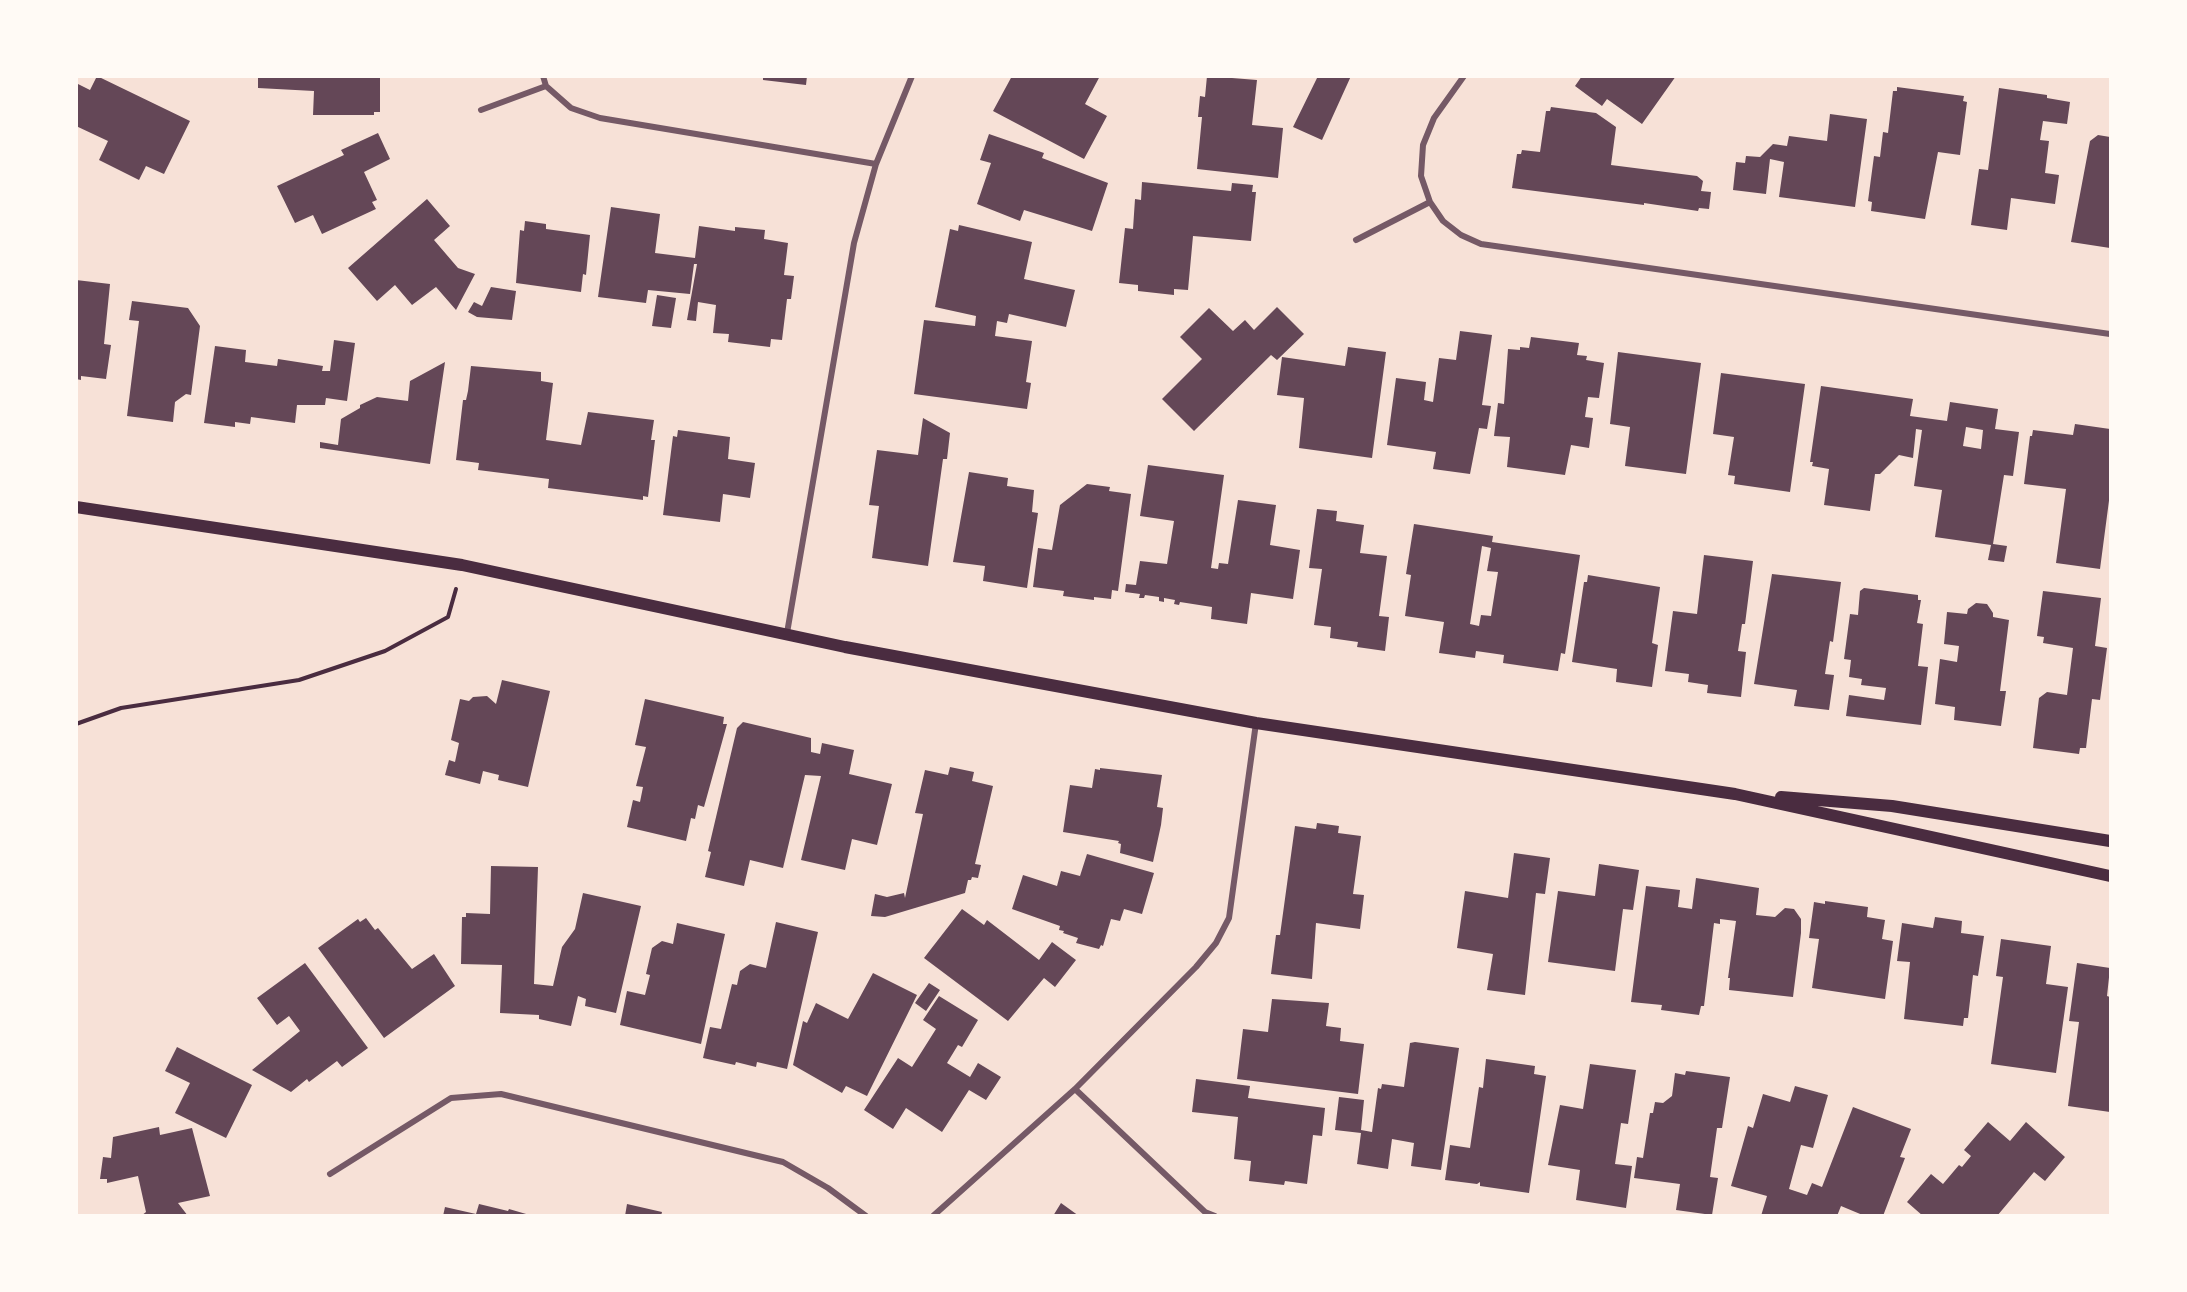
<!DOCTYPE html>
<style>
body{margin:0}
#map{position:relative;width:2187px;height:1292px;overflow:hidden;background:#f7e1d7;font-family:"Archivo Narrow",sans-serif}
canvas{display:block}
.frame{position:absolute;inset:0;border:78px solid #fffaf5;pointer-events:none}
</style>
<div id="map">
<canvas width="2187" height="1292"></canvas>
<div class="frame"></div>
</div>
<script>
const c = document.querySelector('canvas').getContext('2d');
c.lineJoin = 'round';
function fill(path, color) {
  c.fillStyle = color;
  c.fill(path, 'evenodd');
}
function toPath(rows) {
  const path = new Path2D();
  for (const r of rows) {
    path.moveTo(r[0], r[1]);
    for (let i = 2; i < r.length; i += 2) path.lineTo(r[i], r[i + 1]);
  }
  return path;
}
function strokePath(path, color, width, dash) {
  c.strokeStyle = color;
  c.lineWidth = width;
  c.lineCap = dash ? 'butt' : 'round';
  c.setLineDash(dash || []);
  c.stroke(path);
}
const building = toPath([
 [97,76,190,121,164,174,146,166,139,180,99,160,108,141,76,126,76,83,90,90],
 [258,76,380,76,380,112,374,112,374,115,313,115,314,91,258,88],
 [763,76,807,76,806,85,763,80],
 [1012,76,1100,76,1085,104,1107,116,1084,159,993,111],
 [1207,76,1257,80,1252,125,1283,128,1278,178,1197,169,1202,117,1198,117,1200,96,1205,97],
 [1318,76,1351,76,1322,140,1293,127],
 [1582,76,1676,76,1642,124,1607,99,1602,106,1575,86],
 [1897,87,1964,96,1963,101,1967,102,1960,155,1938,152,1925,219,1871,211,1872,202,1868,201,1874,156,1880,157,1883,132,1888,133,1893,91,1897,91],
 [1999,88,2047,95,2047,98,2070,102,2067,124,2043,121,2040,140,2049,141,2045,173,2059,175,2055,204,2011,198,2007,230,1971,225,1979,169,1988,170],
 [1551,107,1596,113,1616,127,1611,165,1697,176,1703,181,1701,191,1711,192,1709,209,1699,208,1698,211,1644,203,1644,205,1512,188,1517,154,1521,154,1522,150,1540,152,1546,111,1550,111],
 [1830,114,1867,119,1855,207,1779,197,1784,162,1770,159,1766,194,1733,190,1736,162,1745,163,1746,156,1760,157,1773,144,1787,146,1789,136,1827,141],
 [378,133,390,159,364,172,377,200,372,202,376,209,322,234,313,215,295,223,277,186,344,155,341,150],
 [989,134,1044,153,1042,158,1108,183,1092,231,1024,210,1020,221,977,204,991,163,980,160],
 [2098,135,2110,137,2110,248,2071,242,2090,141],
 [1142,182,1231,191,1232,183,1253,185,1252,192,1256,192,1251,241,1193,236,1188,290,1174,289,1174,295,1138,291,1138,285,1119,283,1125,228,1133,229,1135,199,1141,200],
 [427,199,450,226,434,240,458,268,475,274,456,310,436,287,412,305,395,285,377,301,348,268],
 [611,207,660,214,655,253,695,258,699,226,735,231,735,227,765,230,764,239,788,243,784,275,794,276,791,299,787,299,782,340,771,339,770,347,728,342,729,334,713,333,716,305,698,302,696,321,687,320,697,264,694,264,690,294,648,290,646,303,598,297],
 [525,221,546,224,546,229,590,235,586,275,583,274,581,292,516,283,520,230,524,231],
 [959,225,1032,242,1024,279,1075,290,1066,327,1009,314,1007,323,997,321,995,336,1032,341,1026,382,1031,383,1027,409,914,394,924,320,975,326,976,316,935,307,950,229,958,231],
 [76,280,110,284,104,344,111,345,106,379,81,376,81,380,76,379],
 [491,287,516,291,512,320,477,317,468,312,474,302,482,306],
 [657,295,676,298,671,328,652,326],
 [132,301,188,308,200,326,191,395,186,394,175,402,173,422,127,416,139,321,129,320],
 [1277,307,1304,334,1277,360,1271,355,1194,431,1162,399,1202,359,1180,337,1209,308,1233,331,1245,320,1254,330],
 [1460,331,1492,335,1482,405,1491,406,1487,429,1479,428,1470,474,1433,469,1436,452,1387,445,1396,378,1426,382,1424,400,1433,402,1439,358,1456,360],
 [1531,337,1579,343,1577,355,1587,356,1586,360,1604,363,1599,398,1588,397,1585,417,1593,418,1589,448,1571,445,1565,475,1507,467,1510,437,1494,436,1498,403,1504,404,1508,349,1520,350,1520,347,1529,348],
 [334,340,355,343,347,401,326,398,325,405,297,405,295,423,251,417,250,424,235,422,235,427,204,423,215,346,246,350,245,362,277,366,278,359,323,366,322,371,330,371],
 [1348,347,1386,352,1372,458,1299,448,1304,398,1277,395,1282,357,1345,366],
 [1618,352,1701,363,1686,474,1625,466,1630,427,1610,424],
 [445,362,430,464,320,448,320,442,338,445,341,419,360,408,360,405,377,397,408,401,410,381],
 [471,366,541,372,541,381,553,383,546,440,581,445,588,412,654,420,651,440,655,440,648,497,643,496,643,500,548,488,549,479,478,470,479,463,456,460,463,400,466,400,468,391],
 [1721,373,1805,384,1790,492,1734,484,1735,476,1728,475,1734,437,1713,434],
 [1821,386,1913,399,1910,416,1947,421,1950,402,1998,409,1995,429,2019,432,2013,476,2004,475,1993,544,2007,546,2004,562,1988,560,1991,545,1935,537,1942,490,1914,486,1922,430,1916,429,1913,458,1899,455,1880,474,1875,474,1870,511,1824,505,1829,469,1812,466,1813,462,1810,462],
 [1966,427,1983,430,1981,449,1963,446],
 [923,418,950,433,947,459,943,459,928,566,872,558,879,506,869,505,877,450,918,455],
 [2075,424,2110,429,2110,493,2100,569,2056,563,2066,489,2024,484,2030,436,2032,436,2033,430,2073,435],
 [678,430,730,437,728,459,755,463,750,498,723,494,720,522,663,515,673,436,677,437],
 [1148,465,1224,475,1211,568,1218,569,1219,563,1228,564,1238,500,1276,505,1270,545,1300,550,1293,599,1251,593,1247,624,1211,619,1212,607,1180,602,1179,605,1174,604,1175,600,1164,598,1164,602,1159,601,1159,597,1145,595,1144,598,1139,598,1140,594,1125,592,1126,584,1136,585,1140,561,1167,564,1174,521,1140,516],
 [969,472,1008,478,1007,486,1034,490,1032,512,1038,513,1027,588,983,581,985,566,953,562],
 [1087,484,1110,487,1109,491,1131,494,1118,591,1112,590,1111,599,1094,597,1094,600,1063,596,1064,591,1033,587,1038,548,1052,550,1060,505],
 [1317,509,1337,511,1336,521,1364,525,1360,553,1387,556,1379,616,1389,617,1385,651,1357,647,1358,642,1330,638,1331,627,1314,625,1322,569,1309,568],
 [1414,524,1493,536,1492,542,1580,555,1565,654,1561,653,1558,671,1503,663,1504,655,1476,651,1475,658,1439,653,1444,622,1405,616,1411,575,1406,574],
 [1482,546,1491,548,1487,571,1498,572,1491,616,1481,615,1479,626,1470,624],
 [1704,555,1753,561,1745,624,1742,624,1738,651,1746,652,1741,697,1707,693,1708,685,1688,682,1689,674,1665,671,1673,611,1697,614],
 [1772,574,1841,582,1833,642,1830,641,1825,674,1834,675,1829,710,1794,706,1797,690,1754,684],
 [1588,575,1660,587,1652,643,1658,645,1652,687,1616,682,1617,669,1572,662,1584,582,1587,582],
 [1864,588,1918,595,1918,600,1921,600,1917,623,1923,624,1918,666,1928,667,1921,725,1846,716,1849,695,1884,700,1886,688,1861,685,1862,679,1849,677,1851,660,1844,659,1850,614,1858,615,1860,591],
 [2043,591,2101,598,2095,646,2107,648,2100,700,2092,699,2086,748,2080,748,2079,754,2033,748,2039,698,2047,692,2067,695,2073,648,2043,643,2044,637,2037,636],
 [1976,603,1987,604,1993,613,1993,617,2009,620,2000,691,2006,691,2001,726,1954,720,1955,707,1935,704,1940,659,1957,662,1959,646,1944,644,1947,612,1967,614,1968,609],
 [502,680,550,691,528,787,498,780,499,775,483,771,480,784,445,775,449,760,455,762,459,743,451,740,460,699,469,701,473,697,487,696,496,704],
 [645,699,724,717,723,724,727,724,704,807,698,805,695,819,691,818,686,841,627,827,633,800,640,802,643,787,636,786,646,747,635,745],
 [743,722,811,738,811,752,820,754,822,743,854,750,849,774,892,784,877,845,852,839,845,870,801,860,821,776,805,775,783,868,750,860,744,886,705,877,711,852,708,851,737,728],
 [950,767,974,772,972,781,993,786,975,864,981,865,978,878,972,877,971,880,968,880,965,893,885,917,871,916,875,894,887,897,904,893,905,898,923,814,915,813,925,770,948,775],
 [1100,768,1162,775,1157,807,1163,808,1161,825,1153,862,1120,853,1121,844,1118,843,1119,841,1063,832,1070,785,1092,788,1095,769,1100,770],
 [1317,823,1339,826,1338,833,1361,836,1353,894,1364,895,1360,929,1316,923,1312,979,1271,974,1276,935,1280,935,1295,826,1316,829],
 [1514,853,1550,858,1545,894,1536,893,1525,995,1487,990,1493,954,1457,948,1465,891,1508,898],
 [1087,854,1154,873,1142,914,1124,909,1120,921,1111,919,1103,946,1101,945,1099,949,1076,943,1078,938,1063,933,1064,931,1059,930,1060,926,1012,909,1023,875,1057,886,1061,871,1080,876],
 [1599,864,1639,870,1633,910,1623,909,1615,971,1548,962,1558,891,1595,896],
 [491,866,538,867,534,984,553,986,562,947,575,929,583,893,641,906,616,1013,585,1006,586,999,578,996,571,1026,539,1019,539,1015,500,1013,502,965,461,964,462,917,466,917,466,913,490,914],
 [1696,878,1759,888,1756,915,1775,917,1785,908,1794,909,1801,919,1801,933,1793,997,1729,990,1730,978,1728,978,1736,921,1720,919,1720,924,1714,923,1704,1006,1701,1006,1699,1015,1661,1010,1662,1005,1631,1002,1646,886,1680,890,1678,907,1692,909],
 [1825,901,1868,907,1867,917,1885,920,1882,939,1893,941,1885,999,1812,988,1819,939,1809,938,1814,902,1825,904],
 [962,909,984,925,987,920,1039,960,1052,942,1076,960,1055,987,1044,978,1008,1021,924,958],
 [1935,917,1962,921,1961,933,1984,936,1978,976,1973,975,1968,1018,1964,1018,1963,1026,1904,1019,1910,962,1897,961,1902,923,1933,928],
 [366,918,375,930,378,928,412,969,434,954,455,986,384,1038,318,948,358,919,360,922],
 [776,922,818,932,787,1069,757,1062,756,1067,736,1062,735,1065,703,1058,710,1027,721,1029,732,984,737,985,740,971,750,964,766,968],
 [677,923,725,934,701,1044,620,1025,627,991,645,995,650,975,646,974,652,948,662,941,673,944],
 [2001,939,2051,946,2046,984,2068,987,2056,1073,1991,1064,2003,977,1996,976],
 [305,963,368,1048,342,1067,337,1061,309,1082,307,1079,291,1092,252,1070,300,1031,289,1016,277,1025,257,998],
 [2077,963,2110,968,2107,996,2110,997,2110,1112,2068,1106,2079,1022,2069,1021],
 [873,973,917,995,867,1096,846,1086,842,1093,793,1065,803,1021,807,1023,816,1003,848,1019],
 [929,983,940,990,926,1011,915,1003],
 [939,996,978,1020,962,1047,958,1045,947,1063,970,1077,978,1063,1001,1077,986,1100,969,1090,942,1132,906,1108,893,1129,864,1110,898,1058,912,1067,936,1029,923,1020],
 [1272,999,1329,1003,1326,1026,1341,1028,1340,1041,1364,1044,1358,1094,1237,1079,1243,1029,1268,1032],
 [1415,1042,1459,1048,1441,1170,1411,1166,1414,1143,1392,1139,1388,1169,1357,1164,1361,1133,1335,1130,1339,1097,1364,1100,1361,1130,1372,1132,1378,1088,1381,1089,1382,1084,1404,1087,1410,1043],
 [177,1047,252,1085,226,1138,175,1113,190,1083,165,1071],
 [1486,1059,1535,1066,1534,1074,1546,1076,1529,1193,1480,1186,1480,1182,1477,1184,1445,1180,1450,1145,1470,1148,1479,1087,1483,1088],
 [1590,1064,1636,1070,1628,1124,1621,1123,1615,1164,1632,1166,1626,1208,1576,1200,1580,1170,1548,1165,1560,1105,1583,1109],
 [1686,1071,1730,1077,1722,1128,1717,1128,1710,1177,1718,1178,1712,1215,1676,1210,1680,1184,1634,1178,1637,1157,1643,1158,1650,1113,1653,1113,1655,1102,1663,1103,1672,1096,1675,1073,1685,1075],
 [1196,1079,1250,1086,1248,1098,1325,1108,1322,1136,1313,1135,1307,1184,1285,1181,1284,1185,1249,1181,1251,1161,1234,1159,1238,1117,1192,1112],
 [1795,1086,1828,1095,1813,1148,1801,1145,1789,1189,1807,1195,1812,1183,1822,1187,1853,1107,1911,1129,1900,1157,1905,1158,1883,1216,1865,1216,1841,1206,1837,1216,1761,1216,1767,1196,1731,1186,1748,1126,1753,1128,1763,1094,1790,1102],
 [1988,1122,2010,1141,2026,1122,2065,1157,2045,1181,2034,1172,1997,1216,1923,1216,1907,1202,1931,1174,1943,1184,1959,1165,1962,1167,1971,1156,1964,1150],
 [159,1127,160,1135,192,1128,210,1196,178,1203,188,1216,141,1216,146,1212,138,1176,107,1183,107,1179,100,1179,103,1157,111,1158,113,1137],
 [1061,1203,1079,1216,1053,1216],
 [479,1204,508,1211,509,1209,533,1216,443,1216,445,1207,476,1214],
 [627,1204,662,1212,661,1216,625,1216]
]);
const path = toPath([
 [76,724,121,708,299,680,385,651,448,617,456,589]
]);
const minor = toPath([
 [543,76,546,86],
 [1464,76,1434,118,1423,145,1421,176,1430,202,1443,221,1461,235,1481,244,2110,334],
 [481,110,546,86,571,108,600,118,876,164],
 [1356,240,1430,202],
 [787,633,854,243,876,164,912,76],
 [1075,1089,1205,1212,1215,1216],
 [330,1174,451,1098,501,1094,783,1162,828,1188,866,1216],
 [933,1216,1075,1089,1196,967,1216,943,1229,918,1256,723]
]);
const secondary = toPath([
 [76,507,462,565,845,647,1256,723,1735,794,2110,876],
 [1781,797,1892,806,2110,841]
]);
fill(building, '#644757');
strokePath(path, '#4a2c40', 4);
strokePath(minor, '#755966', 6);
strokePath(secondary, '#4a2c40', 12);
</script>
